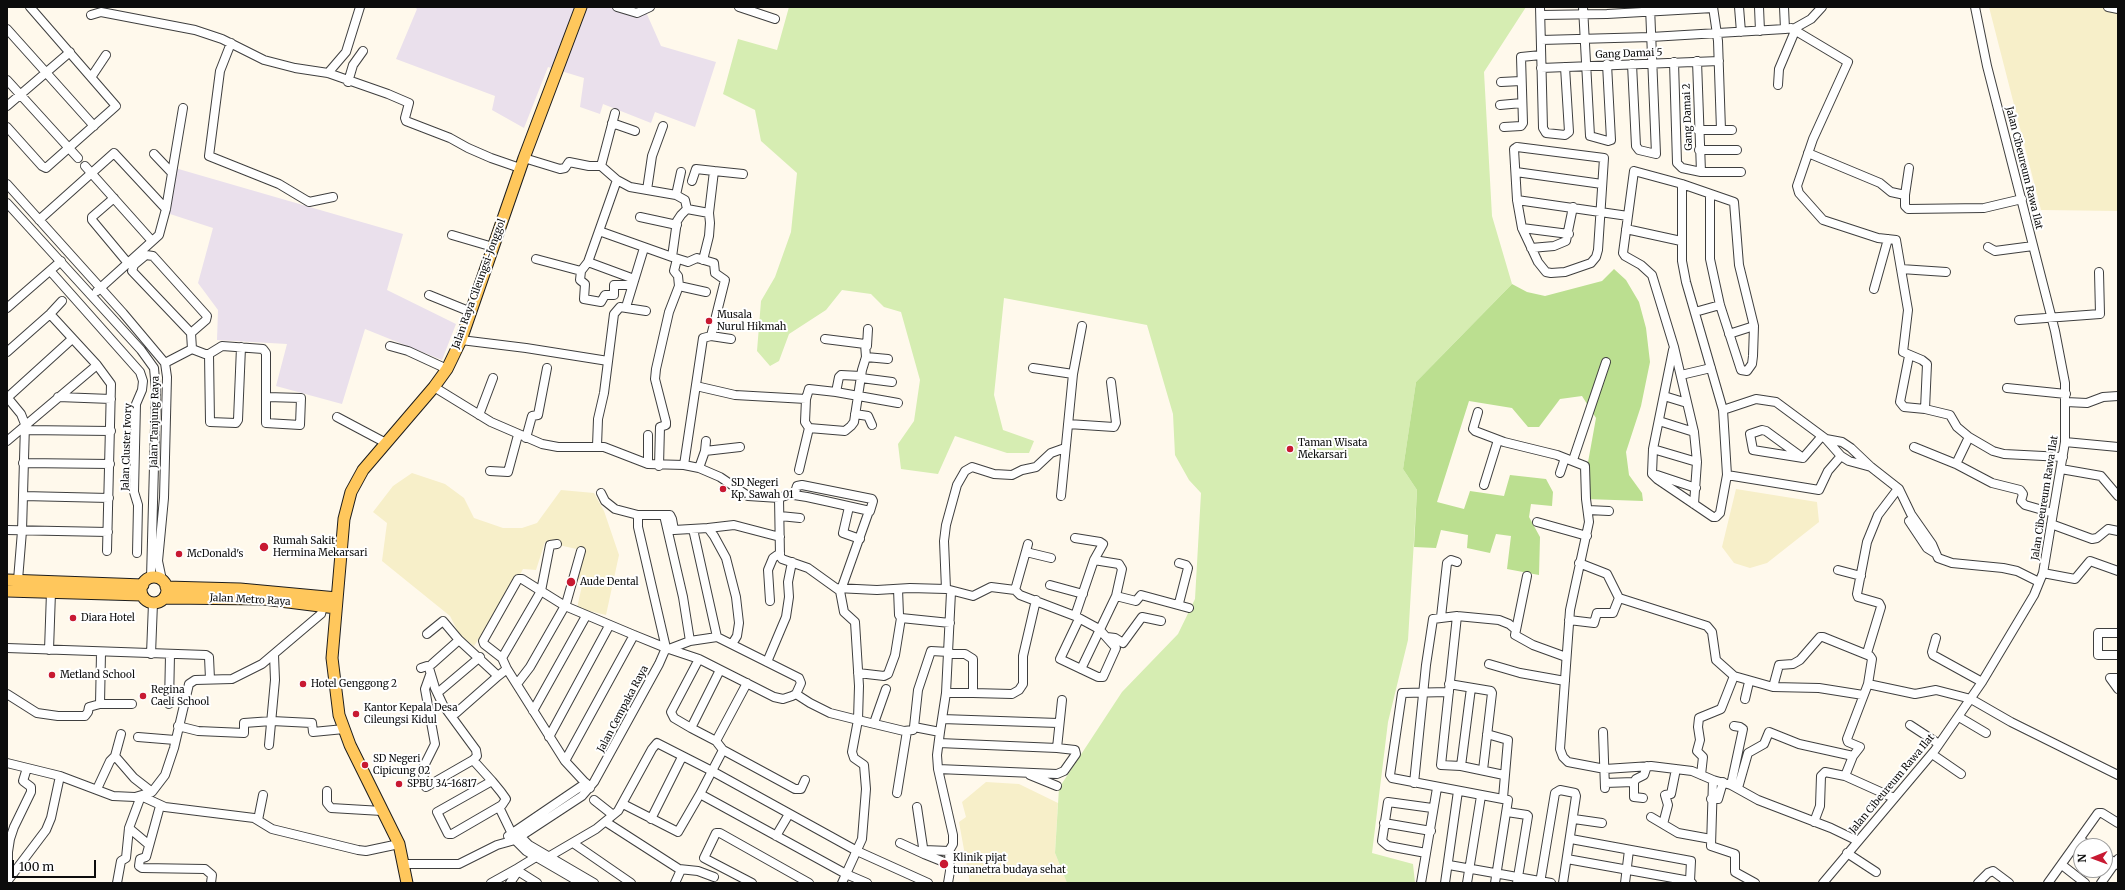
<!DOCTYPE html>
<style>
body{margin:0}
#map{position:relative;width:2125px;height:890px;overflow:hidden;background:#fff9ec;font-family:Merriweather,serif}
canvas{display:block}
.frame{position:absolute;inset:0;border:8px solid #0c0c0c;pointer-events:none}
.north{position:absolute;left:2073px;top:838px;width:40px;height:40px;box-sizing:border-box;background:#fff;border:1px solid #9e9e9e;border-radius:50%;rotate:269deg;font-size:11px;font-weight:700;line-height:16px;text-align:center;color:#0c0c0c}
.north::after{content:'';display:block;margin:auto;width:14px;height:18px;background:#c81932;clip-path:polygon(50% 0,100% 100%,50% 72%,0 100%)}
.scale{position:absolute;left:12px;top:860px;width:84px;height:18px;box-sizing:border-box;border:2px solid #0c0c0c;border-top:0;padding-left:5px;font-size:12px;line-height:14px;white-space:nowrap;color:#0c0c0c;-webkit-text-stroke:3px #fff;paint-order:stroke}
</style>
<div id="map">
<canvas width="2125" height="890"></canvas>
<div class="frame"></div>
<div class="north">N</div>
<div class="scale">100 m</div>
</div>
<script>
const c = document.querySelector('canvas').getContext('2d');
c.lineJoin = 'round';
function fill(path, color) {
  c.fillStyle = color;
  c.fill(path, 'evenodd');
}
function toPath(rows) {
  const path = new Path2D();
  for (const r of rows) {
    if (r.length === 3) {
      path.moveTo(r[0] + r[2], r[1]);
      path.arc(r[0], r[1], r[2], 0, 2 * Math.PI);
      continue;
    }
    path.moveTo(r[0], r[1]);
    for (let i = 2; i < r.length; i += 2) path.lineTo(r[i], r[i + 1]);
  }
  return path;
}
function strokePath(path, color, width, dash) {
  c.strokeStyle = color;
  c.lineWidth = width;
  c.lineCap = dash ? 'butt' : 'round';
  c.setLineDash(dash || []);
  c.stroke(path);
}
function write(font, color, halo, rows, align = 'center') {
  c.font = font + ' Merriweather,serif';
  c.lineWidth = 4;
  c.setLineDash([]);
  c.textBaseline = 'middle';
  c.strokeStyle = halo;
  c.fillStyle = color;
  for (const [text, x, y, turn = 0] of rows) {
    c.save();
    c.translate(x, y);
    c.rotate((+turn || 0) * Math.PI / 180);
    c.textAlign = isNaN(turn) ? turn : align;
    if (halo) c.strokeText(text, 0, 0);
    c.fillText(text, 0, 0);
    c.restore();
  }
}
const industrial = toPath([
 [415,7,647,7,646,12,661,46,716,62,695,127,655,112,651,123,603,104,600,114,580,107,584,78,548,67,524,128,492,110,495,96,396,59,417,9],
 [175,168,403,234,387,290,456,324,442,360,365,329,342,404,276,386,287,344,217,340,218,310,198,283,213,228,167,213]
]);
const farmland = toPath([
 [1989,7,2118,7,2118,211,2041,210],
 [412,473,445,484,464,498,474,518,503,528,522,528,537,523,561,490,594,493,604,511,619,555,606,615,577,608,583,581,575,578,581,550,545,542,536,570,523,569,512,590,474,646,459,634,450,616,382,561,387,523,373,512,393,486],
 [1736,489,1817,502,1819,522,1767,563,1750,568,1734,563,1722,547],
 [986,782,1019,784,1058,803,1055,853,1067,883,970,883,959,822,966,817,962,802]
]);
const green = toPath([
 [789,7,1526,7,1484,72,1492,216,1512,284,1416,382,1403,469,1417,490,1408,640,1388,722,1372,853,1413,864,1415,883,1067,883,1055,853,1059,788,1122,692,1178,634,1195,599,1201,493,1189,480,1175,455,1173,414,1147,325,1004,298,994,395,1003,430,1034,441,1029,453,1007,453,955,436,938,474,901,469,898,444,914,421,920,380,901,312,884,307,871,294,842,290,826,310,789,334,779,361,770,366,757,351,761,301,775,277,791,232,797,173,761,141,755,110,723,94,738,39,777,50]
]);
const forest = toPath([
 [1614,269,1626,280,1639,302,1646,328,1650,362,1641,406,1626,452,1629,475,1642,493,1643,501,1586,499,1583,490,1596,418,1582,396,1560,399,1539,427,1528,427,1512,408,1469,401,1437,502,1464,509,1470,491,1504,496,1510,475,1546,479,1553,492,1552,506,1531,504,1529,517,1540,537,1539,575,1507,569,1511,536,1496,534,1490,553,1467,548,1468,535,1441,530,1436,548,1414,547,1417,490,1403,469,1416,382,1512,284,1527,292,1545,296,1602,281]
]);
const minor = toPath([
 [617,7,637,13,650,7],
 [739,7,775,19],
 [1540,7,1543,128,1546,133,1565,135,1569,132,1565,67],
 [1583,7,1590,136,1608,141,1611,140,1607,64],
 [1713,7,1718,41,1721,130],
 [1739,7,1741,32],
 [1759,7,1760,31],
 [1784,7,1785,29],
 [2108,7,2118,9],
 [91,15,101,12,195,30,222,39,264,60,295,68,328,73,388,94,409,103,405,118,406,121,450,138,468,148,491,158,520,168],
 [1541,15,1607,14,1713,8],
 [1791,28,1848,62,1813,139,1797,186,1799,193,1823,220,1878,238,1896,240,1908,310,1903,352,1922,360,1927,364,1925,409,1950,415,1957,427,1969,437,1993,451,2004,454,2063,457],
 [7,29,94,126],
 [1541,40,1651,37,1785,29,1795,28,1811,19,1822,7],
 [231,43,220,71,209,156,279,184,309,202,333,197],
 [1697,61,1701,172],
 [1674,62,1677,163,1682,168,1701,172,1741,172],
 [1632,64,1636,146,1639,150,1656,154,1650,7],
 [1541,68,1719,61],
 [328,73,346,52,360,7],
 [92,76,106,55],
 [7,80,78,158],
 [348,82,353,65,363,51],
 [1501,82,1521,81],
 [1778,85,1779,69,1795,31],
 [1500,105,1522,103],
 [7,106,70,52],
 [612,123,635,131],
 [7,127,42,166,46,168,116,106,30,7],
 [1504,127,1521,126,1523,123,1521,57,1541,55],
 [1698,130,1732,130],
 [1517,147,1604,158,1598,250,1596,257,1591,263,1565,272,1551,273,1546,272,1538,262,1522,228,1517,200,1514,149,1517,147],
 [1699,150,1737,150],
 [1808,153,1880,183,1891,192,1905,195,1905,206,1908,209,1984,208,2022,199],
 [154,154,172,173],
 [524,158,560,169,565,168,569,162,589,166,601,166,617,180,630,187,676,195,685,200,687,209],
 [85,166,152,241],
 [601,166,615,113],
 [1516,172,1602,184],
 [692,181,696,169,714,171],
 [7,184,123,313,165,363,167,377,164,498,158,561,162,580],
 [647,190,652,156,663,126],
 [676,195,681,172],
 [1905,195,1909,168],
 [114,198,92,217,92,220,127,262],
 [1517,200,1628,216],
 [7,203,141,350,154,368,156,390,151,578],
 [709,213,687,209,681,215,677,221,672,257,688,262,697,258,714,263,715,273,725,280,711,336],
 [640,217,677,225],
 [39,220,114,153,166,209],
 [1522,228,1569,234],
 [1626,229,1681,241],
 [599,231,617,180],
 [452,235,493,247],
 [1988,247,1995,251,2033,246],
 [1531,248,1554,246,1566,241,1573,207],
 [536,259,581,271],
 [703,260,709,236,710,223,709,213,714,171,743,174],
 [588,262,634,279],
 [1901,269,1946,272],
 [53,274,140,372,143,381,142,390,136,404,134,492,138,505,137,553],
 [632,285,614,285,614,295,605,295,601,302,584,299,585,284,580,280,581,271,588,262,599,231,672,257],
 [679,286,706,292],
 [1874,289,1888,239],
 [97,291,159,235,166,209,183,108],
 [429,295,471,312],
 [626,307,644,248],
 [7,308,61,261],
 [1695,312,1720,305],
 [50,314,97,365,111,384,107,551],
 [2019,320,2100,314,2099,272],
 [191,333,132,271,134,265,146,255,153,256,207,316,206,320,191,333,192,349,205,354,209,354,222,346,263,349,266,353,266,423,300,425,301,398,267,397],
 [1729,334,1754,326],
 [461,340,526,348,608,361],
 [390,346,408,351,447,369],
 [867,346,868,329],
 [1673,350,1653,449,1652,474,1657,479,1713,517,1716,517,1720,513,1727,475,1723,410,1686,282,1682,261,1682,184],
 [7,352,50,314,62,301],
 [209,354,210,422,236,423,238,420,241,347],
 [1909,356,1900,402,1904,407,1925,409],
 [866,357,888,359],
 [165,363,192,349],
 [1033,368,1073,374],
 [1681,375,1711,368],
 [861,378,892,382],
 [696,386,735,395,806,399,809,389,836,392,839,377,841,375,861,376],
 [434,387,491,422,542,444,558,447,604,447,648,464,684,465,699,468,720,477,748,496,779,498,780,556,782,559,808,568,840,591,844,612,855,622,859,686,858,720,852,752,854,758,864,765,866,789,862,839,846,874,700,794,678,832,623,804],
 [2007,388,2066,394],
 [836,392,898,403],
 [1664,396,1687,403],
 [7,397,21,414,25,424,22,531,18,580],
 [58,397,111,399],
 [7,398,72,339],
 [2066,402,2087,403,2103,397,2118,396],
 [1723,410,1756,399,1776,402,1826,439,1841,456,1849,461,1871,467],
 [1478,412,1473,429,1475,431,1504,442,1557,455,1585,466,1586,499,1589,522,1570,610,1560,749,1563,757,1568,762,1605,769,1651,766,1692,771,1713,780,1731,785,1758,800,1831,828,1858,841],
 [855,414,868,416,872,425],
 [479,415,493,378],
 [337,417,386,443],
 [1659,421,1694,432],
 [1068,424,1114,427,1116,423,1111,382],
 [809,428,845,431,851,426,854,422,862,370,866,357,865,344,825,339],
 [24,430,111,431],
 [648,435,648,464],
 [1969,437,1956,464,1992,483,2020,490,2023,494,2021,501,2025,505,2053,513],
 [526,438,532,416,538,415,547,368],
 [1826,439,1842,442,1851,448,1871,467,1899,489,1911,514,1932,544,1938,558,1952,563,2003,568,2017,571,2039,582],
 [7,441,97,365],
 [2065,442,2118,447],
 [597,446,598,419,604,393,614,314,620,307,646,311],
 [1914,447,1956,464],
 [1653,449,1697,462],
 [705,451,740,447],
 [1803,458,1766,431,1762,430,1750,434,1753,450,1803,458,1822,436],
 [1573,460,1606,362],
 [23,463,110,464],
 [684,465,703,338,711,336,731,339],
 [659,466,660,427,666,425,666,422,655,379,656,369,669,312,679,286,678,276,674,271,677,259],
 [699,468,705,451,706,441],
 [2061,469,2101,476,2118,496],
 [799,470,809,428,805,422,806,399],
 [490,471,508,472,518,435],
 [1560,473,1565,458],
 [1657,475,1696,488],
 [1727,475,1819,490,1828,471,1841,456],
 [1484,485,1498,440],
 [601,493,605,501,615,509,638,515],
 [23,496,109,498],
 [1061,496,1073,374,1082,326],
 [779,498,790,494,794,495,807,497,830,502,870,511,873,501,872,499,802,485,797,486,794,495],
 [1694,504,1697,462,1694,432,1674,347,1652,275,1641,265,1625,256,1623,253,1634,171,1682,184,1734,202,1739,265,1754,326,1753,356,1752,364,1747,371,1741,370,1720,305,1710,259,1710,194],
 [849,507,843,533,860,539],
 [1588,510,1609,511],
 [664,515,683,597,690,641],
 [780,516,800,518],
 [1909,521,1927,548,1935,553],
 [1537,522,1587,536],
 [2051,524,2092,539,2097,538,2108,529,2118,531],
 [708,528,734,525,780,537],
 [693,529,717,637],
 [7,530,108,532],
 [1026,552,1051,558],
 [1579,563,1607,574,1619,598,1707,626,1712,632,1716,660,1734,676,1773,687,1819,688,1863,695],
 [1838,570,1861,576],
 [2043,573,2075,579,2090,561,2118,571],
 [1527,576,1515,635,1533,645,1566,657],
 [1050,585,1083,594],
 [842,587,869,511],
 [836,588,877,590,910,588,946,589,973,596,991,587,1015,590,1020,595,1075,616,1099,629,1116,648,1103,677,1098,677,1060,659,1079,619],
 [946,589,944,541,946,525,957,485,965,471,972,467,994,474,1012,475,1022,470,1036,467,1051,453,1065,448],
 [1015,590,1028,544],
 [1116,596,1136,601,1141,595,1189,608],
 [770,601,768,570,773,558,780,553],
 [1179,603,1188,568,1186,565,1179,563],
 [1075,616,1094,560,1103,544,1100,542,1075,538],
 [1457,616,1441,765,1461,766,1504,775],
 [1441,617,1447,563,1451,560,1457,562],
 [901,618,950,623],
 [1569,620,1594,623,1597,613,1613,613,1619,598],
 [2118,633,2098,633,2098,655,2118,655],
 [427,634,443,621,459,640,498,676,507,669],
 [1107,637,1115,638,1123,643,1142,617,1161,621],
 [1936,638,1932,652,1933,655,1982,682],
 [7,648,206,655,209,657,210,679],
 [49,650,51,592],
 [1867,653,1881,607,1879,603,1858,597,1857,594,1867,542,1878,515,1897,490],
 [151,654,153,603],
 [502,658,484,644,483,641,518,579,522,579,541,591,550,545,557,544],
 [699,659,671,712,674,718,691,728,720,670],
 [767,662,786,617,789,597,788,582,792,562],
 [432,664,459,640],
 [1489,664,1520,673,1565,681],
 [421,668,427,666,429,668,435,688,443,705,476,750,477,756,473,760,492,781,501,792,506,799,502,805,452,834,448,834,437,812,492,781],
 [1081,669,1116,596,1122,569,1119,564,1094,560],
 [858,673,884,676,888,674,895,655,901,618,899,615,898,589],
 [430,675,425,689,435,744,422,770,426,787,473,760],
 [2118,678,2110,678,2118,689],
 [517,684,530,667,566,604,581,551],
 [1449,684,1491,691,1492,693,1483,770],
 [1773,687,1779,665,1793,664,1800,660,1820,637,1823,637,1870,656,1872,659,1868,684],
 [441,690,480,657],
 [1449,692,1402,693,1390,775,1392,778,1508,800,1495,883],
 [946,693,951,592],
 [973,693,1012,694,1019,690,1023,684,1023,656,1036,600],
 [7,694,37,713,58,716,85,716,88,712,89,707,100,704,132,704],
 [796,694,810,703,830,713,858,720,904,731,913,730,914,727,940,732,937,755,938,769,953,835,953,844,949,851,950,871,948,883],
 [1745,699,1749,682],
 [100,704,101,653],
 [169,704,170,655],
 [533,711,586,616],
 [456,713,498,676],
 [1959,717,1986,733],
 [942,719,1058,723],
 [874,723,886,689],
 [1910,725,1939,744],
 [178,726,198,731,244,733,244,723,272,721,312,723,313,732,344,729],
 [914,727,918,690,931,651,949,652],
 [691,728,716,741,723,750,795,789,801,789,805,780],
 [940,732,946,693,973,693,973,659,965,654,949,654],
 [1603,732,1605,788],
 [1487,734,1508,740,1503,798],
 [138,737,175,740],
 [549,737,609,626],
 [716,741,747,683],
 [269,745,275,680,274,655],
 [1057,748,1062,700],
 [723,750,712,771,857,851,928,883],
 [1932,754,1961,774],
 [115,756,134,778,152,792],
 [565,761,634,635],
 [7,763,60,776,113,796,135,797,152,792,165,775,174,748,189,684,195,680,232,679,262,664,321,614,323,606],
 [1461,766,1471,688],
 [938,769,1057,774,1064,771,1076,754,1075,750,1057,748,939,743],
 [1030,775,1057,786],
 [1701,775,1703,757,1697,751,1700,740,1698,727,1699,718,1721,709,1734,676],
 [1845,776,1853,756,1860,747,1848,742,1847,739,1868,684,1915,694,1936,690,1971,699,2011,722,2118,775],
 [1713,780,1711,846,1735,854,1735,872,1755,883],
 [1634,782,1634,797,1643,798],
 [1414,783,1426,665,1433,619,1457,616,1499,620,1509,624,1515,629],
 [1605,783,1634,782,1636,779,1644,775,1647,766],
 [1731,785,1743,729,1740,727,1734,726],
 [590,788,565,761,507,669,502,658,541,591,565,606,634,635,666,648,699,659,774,697,783,699,792,696,796,694,801,683,799,678,717,637,690,641,669,649],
 [1738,788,1748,753,1764,744,1769,732,1799,744,1853,756],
 [97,789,110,761,115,756,121,734],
 [327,791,327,803,331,808,382,811],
 [897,793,907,731],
 [141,796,165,807,254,818,272,829,358,850,366,851,399,844],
 [1711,799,1718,799,1723,782],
 [594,800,613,815],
 [160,806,146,857,140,859,139,866,142,868,205,869,212,875,211,883],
 [499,807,515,840,526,851,581,883],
 [1507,812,1527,815,1528,816,1517,883],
 [1651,817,1678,833,1711,839],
 [651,819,682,757],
 [1574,819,1602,823],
 [258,820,263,795],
 [606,822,679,869,680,872,675,883],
 [1814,822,1820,806,1821,776,1825,772,1845,776,1894,798],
 [1384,823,1431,831],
 [1663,824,1668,805,1665,795,1671,794,1676,769],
 [129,828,148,844],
 [508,836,586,783],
 [776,836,789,814],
 [522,838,529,845,594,883],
 [1571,839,1691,861,1690,881],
 [2080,840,2090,846],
 [573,843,631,883],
 [900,843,924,854,917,807],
 [924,850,949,851],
 [1426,853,1388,846,1382,841,1388,802,1432,808],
 [1847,853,1876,872],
 [924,854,949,864],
 [2105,856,2118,865],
 [1567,859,1690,881,1692,883],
 [543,860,596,829,618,811,652,749,657,743,712,771,700,794],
 [404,864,459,864,497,845,515,840,582,796,594,782,659,664,666,648,638,527,638,515,670,515,672,519,674,530,708,528,714,536,726,558,736,597,739,623,737,636,732,644],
 [1449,865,1551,883],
 [2062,865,2085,883],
 [679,869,698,871,714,877],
 [518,871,537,883],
 [9,879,46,830,51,818,60,776],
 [8,883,8,852,10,839,14,827,31,792,31,787,23,781,27,768],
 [117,883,121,861,126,858,129,828,141,796],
 [491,883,518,868],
 [510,883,518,871,518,868,536,857],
 [752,883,704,858,716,833,720,833,809,883],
 [842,883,846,874,867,883],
 [1421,883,1437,788],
 [1445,883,1458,791],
 [1467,883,1481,796],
 [1540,883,1555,793,1560,790,1575,793,1576,796,1563,883],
 [1625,883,1629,850],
 [1823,883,1935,750,1982,682,2034,595,2043,573,2053,513,2065,442,2065,383,2055,331,1987,66,1975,7],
 [1978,883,1988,873,1993,871,2009,883],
 [2048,883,2098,813,2102,813,2118,823],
 [2101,883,2118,859]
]);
const major = toPath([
 [154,590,13],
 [7,580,143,585],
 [166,587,240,589,337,598],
 [7,591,142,595],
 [165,598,264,599,336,608],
 [407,883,399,844,350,745,339,715,332,658,344,519,351,492,363,470,434,387,447,369,461,340,524,158,581,7]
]);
const markers = [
 [709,321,4,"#c81932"],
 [1290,449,4,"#c81932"],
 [723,489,4,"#c81932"],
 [264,547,5,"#c81932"],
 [179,554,4,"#c81932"],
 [571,582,5,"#c81932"],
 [73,618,4,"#c81932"],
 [52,675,4,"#c81932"],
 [303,684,4,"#c81932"],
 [143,696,4,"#c81932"],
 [356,714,4,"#c81932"],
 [365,765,4,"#c81932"],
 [399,784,4,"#c81932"],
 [944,864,5,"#c81932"]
];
const streetNames = [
 ["Gang Damai 5",1629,54,-2],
 ["Gang Damai 2",1688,117,-92],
 ["Jalan Cibeureum Rawa Ilat",2024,168,76],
 ["Jalan Raya Cileungsi-Jonggol",479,284,-70],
 ["Jalan Tanjung Raya",155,422,-89],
 ["Jalan Cluster Ivory",127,447,-88],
 ["Jalan Cibeureum Rawa Ilat",2045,498,-81],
 ["Jalan Metro Raya",250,600,3],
 ["Jalan Cempaka Raya",623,709,-62],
 ["Jalan Cibeureum Rawa Ilat",1892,784,-50]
];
const poiNames = [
 ["Musala",717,315],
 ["Nurul Hikmah",717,327],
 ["Taman Wisata",1298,443],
 ["Mekarsari",1298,455],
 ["SD Negeri",731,483],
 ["Kp. Sawah 01",731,495],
 ["Rumah Sakit",273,541],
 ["Hermina Mekarsari",273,553],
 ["McDonald's",187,554],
 ["Aude Dental",580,582],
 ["Diara Hotel",81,618],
 ["Metland School",60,675],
 ["Hotel Genggong 2",311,684],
 ["Regina",151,690],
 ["Caeli School",151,702],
 ["Kantor Kepala Desa",364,708],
 ["Cileungsi Kidul",364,720],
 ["SD Negeri",373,759],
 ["Cipicung 02",373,771],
 ["SPBU 34-16817",407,784],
 ["Klinik pijat",953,858],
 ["tunanetra budaya sehat",953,870]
];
fill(industrial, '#eae0ec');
fill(farmland, '#f7efc9');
fill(green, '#d6edb2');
fill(forest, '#bbdf90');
strokePath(minor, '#3f3f3f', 10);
strokePath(major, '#1d1d1d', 13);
strokePath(minor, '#fff', 8);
strokePath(major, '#ffc75c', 11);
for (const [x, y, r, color] of markers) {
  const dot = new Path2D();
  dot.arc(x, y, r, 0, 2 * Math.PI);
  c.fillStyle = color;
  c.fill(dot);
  strokePath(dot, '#fff', 1.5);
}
write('10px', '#0c0c0c', '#fff', streetNames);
write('10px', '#0c0c0c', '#fff', poiNames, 'left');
</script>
